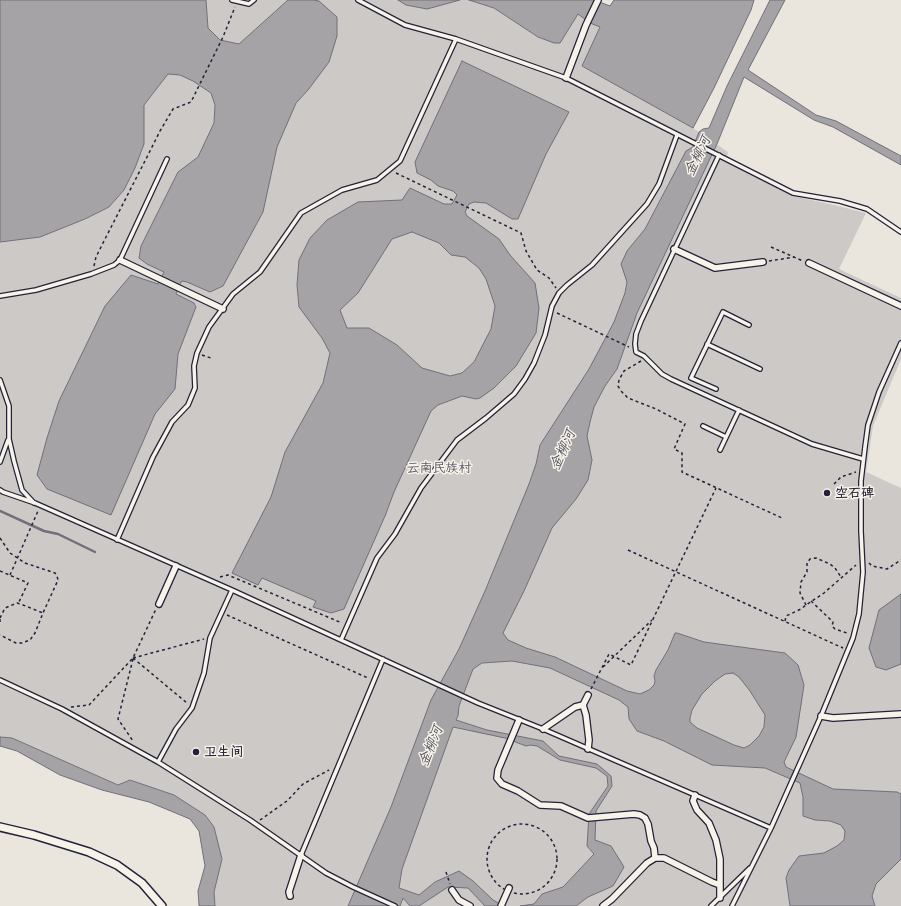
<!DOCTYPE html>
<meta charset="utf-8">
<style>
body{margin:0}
canvas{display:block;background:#eae6de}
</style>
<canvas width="901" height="906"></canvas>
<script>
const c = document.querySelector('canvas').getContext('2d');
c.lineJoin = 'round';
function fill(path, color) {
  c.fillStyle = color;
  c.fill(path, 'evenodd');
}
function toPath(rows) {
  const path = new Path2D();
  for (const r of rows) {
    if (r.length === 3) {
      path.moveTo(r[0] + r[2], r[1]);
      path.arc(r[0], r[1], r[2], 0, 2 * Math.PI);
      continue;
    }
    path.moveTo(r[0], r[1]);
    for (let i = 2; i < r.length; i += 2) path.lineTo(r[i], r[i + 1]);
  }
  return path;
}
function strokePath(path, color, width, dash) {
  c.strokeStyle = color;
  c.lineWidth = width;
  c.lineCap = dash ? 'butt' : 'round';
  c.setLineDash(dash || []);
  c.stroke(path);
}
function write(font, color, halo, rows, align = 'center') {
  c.font = font + ' "Comic Neue","LXGW WenKai TC",sans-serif';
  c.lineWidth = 3;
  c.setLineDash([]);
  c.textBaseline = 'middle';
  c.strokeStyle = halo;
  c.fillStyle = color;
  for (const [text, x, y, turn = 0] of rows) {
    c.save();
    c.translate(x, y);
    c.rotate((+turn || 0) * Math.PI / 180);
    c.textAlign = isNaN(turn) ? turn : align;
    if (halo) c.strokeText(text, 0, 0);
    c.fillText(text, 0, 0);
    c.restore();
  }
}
const green = toPath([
 [206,0,398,0,406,5,427,9,460,0,469,0,494,8,538,37,577,13,590,23,600,27,583,66,693,128,728,152,726,162,790,195,838,206,866,213,839,269,901,298,901,359,873,426,866,472,901,488,901,906,383,906,353,894,348,906,215,906,214,892,222,859,205,815,174,795,130,780,119,785,12,738,0,737,0,242,40,237,85,219,109,207,124,190,135,168,144,144,144,105,168,74,206,7]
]);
const water = toPath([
 [0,0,206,0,208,28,220,40,239,44,288,0,313,0,319,1,337,17,337,36,329,62,308,90,296,103,277,147,263,212,223,286,210,292,187,282,182,281,180,284,176,294,194,303,196,307,178,354,175,389,155,414,111,515,47,489,37,475,47,438,59,401,105,306,131,275,158,284,164,272,147,264,139,258,141,246,178,172,198,157,214,123,215,105,211,93,193,81,180,75,168,74,144,105,144,144,135,168,124,190,109,207,85,219,40,237,0,242,0,0],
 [398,0,460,0,427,9,406,5,398,0],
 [469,0,594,0,610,6,614,0,754,0,751,10,714,88,693,128,582,66,600,27,590,23,578,14,560,43,554,43,538,37,494,8,469,0],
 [770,0,785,0,748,70,816,115,836,121,901,156,901,165,833,127,814,120,744,77,717,144,637,313,617,369,605,386,594,407,590,422,587,436,592,460,588,480,576,499,552,528,524,591,503,633,508,640,526,648,555,657,627,691,640,694,649,690,654,685,655,681,654,676,656,670,668,650,675,633,677,633,704,642,785,653,798,665,804,685,796,737,784,762,786,767,833,789,897,792,901,794,901,859,876,884,872,896,875,906,790,906,786,878,789,870,799,856,824,853,837,846,844,840,845,831,841,825,830,821,815,820,803,816,803,797,800,783,765,768,712,765,664,741,637,731,629,719,628,707,619,700,550,668,512,661,482,663,473,669,459,706,458,716,456,720,487,730,543,741,559,756,597,764,611,776,612,786,596,811,595,840,611,846,624,867,613,886,588,897,576,906,520,906,534,904,542,894,563,887,594,854,587,846,589,814,608,786,607,776,596,768,560,760,537,746,530,745,526,746,505,738,453,727,402,869,399,888,419,895,435,882,459,871,473,881,493,900,504,906,485,906,468,888,448,887,419,906,410,906,403,898,400,906,348,906,391,807,431,700,459,649,485,591,529,484,536,464,540,445,589,369,614,322,625,293,627,282,621,264,627,251,645,229,686,151,693,147,699,132,703,129,709,128,727,86,770,0],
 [733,673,739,677,750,691,765,715,764,727,759,736,750,745,744,748,734,745,697,728,690,722,690,718,692,710,702,694,715,681,725,674,733,673],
 [462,61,569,112,546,154,518,219,512,219,486,203,474,202,469,204,465,212,467,216,499,239,510,255,535,283,539,308,536,333,516,366,494,388,480,398,476,399,462,396,438,405,431,411,394,492,385,516,344,609,331,613,313,607,316,601,262,578,258,585,232,573,271,497,285,452,323,383,330,353,322,338,299,307,297,285,299,260,310,238,327,220,358,202,402,200,410,188,444,204,452,204,457,195,453,191,438,186,431,180,417,173,415,162,462,61],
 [412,232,439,243,451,255,465,257,479,268,486,279,495,306,491,329,474,362,462,373,450,376,422,368,397,345,369,328,347,328,340,310,358,293,392,239,412,232],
 [901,594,901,664,886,670,876,667,869,648,879,610,901,594],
 [0,737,12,738,118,785,130,780,174,795,205,815,214,827,222,859,214,892,215,906,199,906,199,905,198,891,205,866,199,831,190,819,149,802,102,790,60,775,17,751,0,746,0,737]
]);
const stream = toPath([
 [0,511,44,531,58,534,95,552]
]);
const path = toPath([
 [396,173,521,233,526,251,537,270,549,278,556,288],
 [771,247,803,261],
 [769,261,795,257],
 [94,266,96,257,104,241,148,155,160,131,173,109,191,102,223,37,235,7],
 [557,313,629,347],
 [202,355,211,358],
 [641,361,624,371,619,380,618,386,621,391,628,398,656,409,685,424,674,449,682,453,682,472,782,518],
 [834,484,841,477,856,472],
 [0,538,10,553,25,563,55,573,57,576,58,580,43,613,35,633,30,640,22,643,16,643,0,635],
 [628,550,843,648],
 [869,563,872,566,887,569,901,560],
 [0,571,28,583,18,604],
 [10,575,38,511],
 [220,577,228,575,342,623],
 [811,601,833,622,832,626,835,629,847,633],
 [806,605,800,593,801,582,807,572,807,563,810,559,816,558,830,564,835,568,841,577],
 [227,615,368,678],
 [0,618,5,608,17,603,23,605,43,613],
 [0,619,0,625],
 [785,621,786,616,801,609,806,605,824,593,856,565],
 [133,658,204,639],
 [133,658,187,703],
 [133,659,118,719,133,741],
 [603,667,652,620],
 [591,689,609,654,631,665,716,488],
 [71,707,89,705,133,658,156,609],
 [260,820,287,801,303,784,329,770],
 [522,859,35],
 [446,872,450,884]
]);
const service = toPath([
 [232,0,249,4,254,0],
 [358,0,405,25,456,39,566,78,793,193,840,201,867,209,901,232],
 [719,155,641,321,636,334,635,344,636,352,644,356,662,374,671,379,812,444,863,459],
 [0,296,36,290,91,274,114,265,120,260,167,159],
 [707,344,760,369],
 [0,380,9,406,9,439,14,461,22,490,34,503],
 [716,389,691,378,723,312,749,325],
 [703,426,726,437],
 [720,450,739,410],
 [0,462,8,440],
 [0,490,3,492,35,503,232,590,478,703,543,729,771,828],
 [117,540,153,457,172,422,188,405,195,388,194,366,197,353,209,327,233,294,260,272,301,213,342,190,377,180,400,161,456,39],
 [341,640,377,558,395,534,421,488,457,440,486,418,514,394,525,379,534,363,545,335,552,306,559,293,567,285,592,265,647,204,659,184,677,135],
 [0,680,62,709,158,762,250,820,326,873,353,887,395,906],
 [158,762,176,729,192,708,204,673,210,638,232,590],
 [301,855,383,659],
 [711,906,750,868],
 [732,906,771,828,821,716,853,638,859,614,863,572,861,531,861,481,865,447,868,425,879,392,901,343]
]);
const pedestrian = toPath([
 [566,78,586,25,598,0],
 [674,249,715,268,763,262],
 [120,260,223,309],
 [809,263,901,306],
 [159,604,176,566],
 [583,705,588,695],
 [821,716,833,718,901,714],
 [519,720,498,770,497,778,502,784,518,791,540,805,561,806,588,818,634,814,640,815,645,818,648,824,651,841,654,848,655,858],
 [543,729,575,707,583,705,586,715,589,740,588,749],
 [695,795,693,801,697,810,709,823,716,840,720,859,720,898],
 [452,890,459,900,470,906],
 [290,896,289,892,301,855],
 [501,906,509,888],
 [603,906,612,899,647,863,655,858,664,858,712,882,720,885]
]);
const minor = toPath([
 [0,827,34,835,89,852,117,865,142,883,162,906]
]);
const markers = [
 [827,493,4,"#22223b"],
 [196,752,4,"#22223b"]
];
const parkNames = [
 ["云南民族村",439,468]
];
const poiNames = [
 ["空石碑",835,493],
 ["卫生间",204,752]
];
const waterNames = [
 ["金柳河",698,156,-64],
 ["金柳河",563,450,-66],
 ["金柳河",431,746,-68]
];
fill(green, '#cdc9c6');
fill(water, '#a6a3a6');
strokePath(water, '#716f7b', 1);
strokePath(stream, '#716f7b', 2.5);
strokePath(service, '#22223b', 6);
strokePath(pedestrian, '#22223b', 8);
strokePath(minor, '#22223b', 10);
strokePath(path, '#22223b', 1.5, [3, 3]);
strokePath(service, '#f7f3e8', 3.5);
strokePath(pedestrian, '#f7f3e8', 5.5);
strokePath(minor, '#f7f3e8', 7);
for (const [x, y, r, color] of markers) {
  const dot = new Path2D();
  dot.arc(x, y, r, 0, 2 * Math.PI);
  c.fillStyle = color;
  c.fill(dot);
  strokePath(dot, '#f7f3e8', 1.5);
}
write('13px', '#555465', '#f7f3e8', parkNames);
write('bold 13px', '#22223b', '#f7f3e8', poiNames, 'left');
write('italic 14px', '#504f60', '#f7f3e8', waterNames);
</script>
